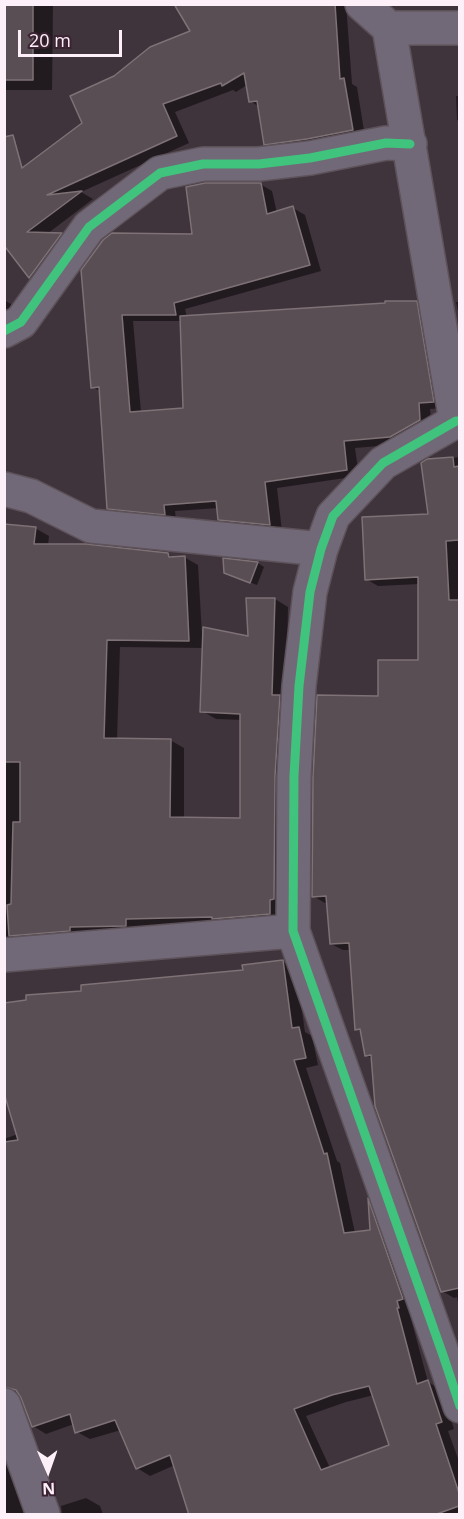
<!DOCTYPE html>
<style>
body{margin:0}
#map{position:relative;width:464px;height:1519px;overflow:hidden;background:#3f333c;font-family:"Open Sans",sans-serif}
canvas{display:block}
.frame{position:absolute;inset:0;border:6px solid #fdf0f9;pointer-events:none}
.north{position:absolute;left:18px;top:1441px;width:60px;height:60px;-webkit-text-stroke:4px #3b2333;paint-order:stroke;rotate:178deg;font-size:16px;font-weight:700;line-height:24px;text-align:center;color:#fdf0f9}
.north::after{content:'';display:block;margin:auto;width:21px;height:27px;background:#fdf0f9;clip-path:polygon(50% 0,100% 100%,50% 72%,0 100%)}
.scale{position:absolute;left:18px;top:30px;width:104px;height:27px;box-sizing:border-box;border:3px solid #fdf0f9;border-top:0;padding-left:8px;font-size:18px;line-height:21px;white-space:nowrap;color:#fdf0f9;-webkit-text-stroke:4px #3b2333;paint-order:stroke}
</style>
<div id="map">
<canvas width="464" height="1519"></canvas>
<div class="frame"></div>
<div class="north">N</div>
<div class="scale">20 m</div>
</div>
<script>
const c = document.querySelector('canvas').getContext('2d');
c.lineJoin = 'round';
function fill(path, color) {
  c.fillStyle = color;
  c.fill(path, 'evenodd');
}
function toPath(rows) {
  const path = new Path2D();
  for (const r of rows) {
    path.moveTo(r[0], r[1]);
    for (let i = 2; i < r.length; i += 2) path.lineTo(r[i], r[i + 1]);
  }
  return path;
}
function strokePath(path, color, width, dash) {
  c.strokeStyle = color;
  c.lineWidth = width;
  c.lineCap = dash ? 'butt' : 'round';
  c.setLineDash(dash || []);
  c.stroke(path);
}
const shadow = toPath([
 [4,4,75,4,53,5,52,90,4,90],
 [206,4,346,4,352,84,357,87,365,137,278,151,265,144,258,106,250,101,247,85,236,92,233,90,175,112,189,143,81,192,93,199,47,234,62,234,74,241,42,284,30,277,8,181,84,123,115,77,192,31],
 [456,96,460,96,460,122,457,120],
 [260,184,272,191,277,213,293,208,305,215,321,271,185,309,187,317,416,302,428,309,445,408,430,409,432,427,402,444,355,448,359,476,277,488,282,531,232,526,220,519,218,508,175,511,176,520,121,515,109,508,101,392,93,387,83,270,194,236],
 [133,321,182,321,184,409,141,412],
 [4,300,11,304,13,319,4,325],
 [456,302,460,302,460,321],
 [460,457,460,1315,457,1297,454,1298,442,1291,373,1059,366,1055,362,1032,357,1029,351,950,343,950,331,944,328,903,325,903,313,896,379,698,420,661,419,584,378,586,366,579,430,515,428,461],
 [4,526,35,528,49,536,48,545,168,554,174,558,184,557,198,565,202,635,249,638,275,599,288,607,286,700,283,921,224,924,140,926,140,933,4,941],
 [120,647,204,648,202,711,216,719,242,720,241,820,184,819,184,748,170,740,117,740],
 [224,560,258,563,264,567,257,585,233,576],
 [283,962,296,969,305,1032,312,1036,318,1065,306,1068,337,1161,340,1163,355,1233,372,1231,369,1201,381,1208,412,1315,410,1315,428,1382,441,1390,454,1429,448,1431,460,1464,460,1514,426,1514,374,1395,346,1402,306,1416,330,1468,397,1514,175,1465,150,1476,137,1468,121,1430,90,1439,77,1432,74,1424,46,1434,33,1426,20,1394,11,1395,4,1399,4,1139,18,1134,83,992,244,972],
 [4,1434,33,1514,4,1514],
 [86,1498,100,1506,103,1514,62,1514,61,1506]
]);
const building = toPath([
 [4,4,33,4,33,80,4,80,4,4],
 [174,4,335,4,340,79,344,78,353,130,307,139,264,145,257,101,249,102,244,73,222,86,221,83,163,104,177,136,47,195,82,191,27,232,62,233,29,278,6,248,4,249,4,137,13,135,22,168,82,123,70,96,114,76,150,47,190,31,174,4],
 [205,183,261,183,267,214,293,206,310,265,174,303,176,315,122,315,130,412,183,408,180,316,385,303,385,301,417,301,434,402,419,403,420,420,390,437,344,441,347,470,265,482,270,525,218,520,216,501,164,505,165,515,107,509,99,387,91,388,81,270,103,240,112,233,192,234,186,187,205,183],
 [453,457,454,467,459,466,459,540,446,541,449,600,459,600,459,1288,441,1292,375,1106,371,1055,365,1056,360,1029,355,1030,349,943,330,944,326,896,312,897,313,777,317,695,378,696,378,660,418,660,418,577,365,580,362,517,428,514,421,463,427,459,453,457],
 [4,524,36,527,34,544,86,544,168,553,169,557,185,556,189,641,107,640,104,738,171,739,170,817,240,818,240,714,200,712,203,627,248,636,246,598,275,598,272,695,280,695,275,776,274,899,270,900,270,914,212,919,212,917,126,919,126,926,70,927,70,931,9,936,7,905,11,904,13,822,20,822,20,762,4,762,4,524],
 [223,558,258,562,250,583,224,573,223,558],
 [283,960,292,1028,299,1027,306,1058,294,1060,324,1154,327,1153,344,1233,370,1230,368,1198,403,1299,397,1301,399,1308,397,1308,417,1384,428,1380,442,1422,436,1424,459,1493,459,1506,434,1515,189,1515,170,1455,136,1469,115,1420,75,1433,70,1414,32,1427,21,1398,16,1390,4,1387,4,1142,18,1140,4,1093,4,1003,26,1000,26,995,81,991,81,985,243,970,242,965,283,960],
 [369,1386,389,1445,321,1470,294,1409,332,1395,369,1386]
]);
const minor = toPath([
 [362,4,389,28,460,28],
 [389,28,456,421],
 [4,331,21,322,89,227,160,173,203,164,259,164,310,158,386,143,410,144],
 [460,421,456,421,383,463,333,516,321,549,310,592,299,686,294,776,293,931,444,1358,460,1406],
 [4,489,31,496,91,526,321,549],
 [4,955,293,931],
 [4,1405,43,1514]
]);
const cycleway = toPath([
 [4,331,21,322,89,227,160,173,203,164,259,164,310,158,386,143,410,144],
 [460,421,456,421,383,463,333,516,321,549,310,592,299,686,294,776,293,931,444,1358,460,1406]
]);
fill(shadow, '#0007');
fill(building, '#594e53');
strokePath(building, '#7e7276', 1.5);
strokePath(minor, '#5d5259', 36);
strokePath(minor, '#716977', 33);
strokePath(cycleway, '#40c37c', 9);
</script>
